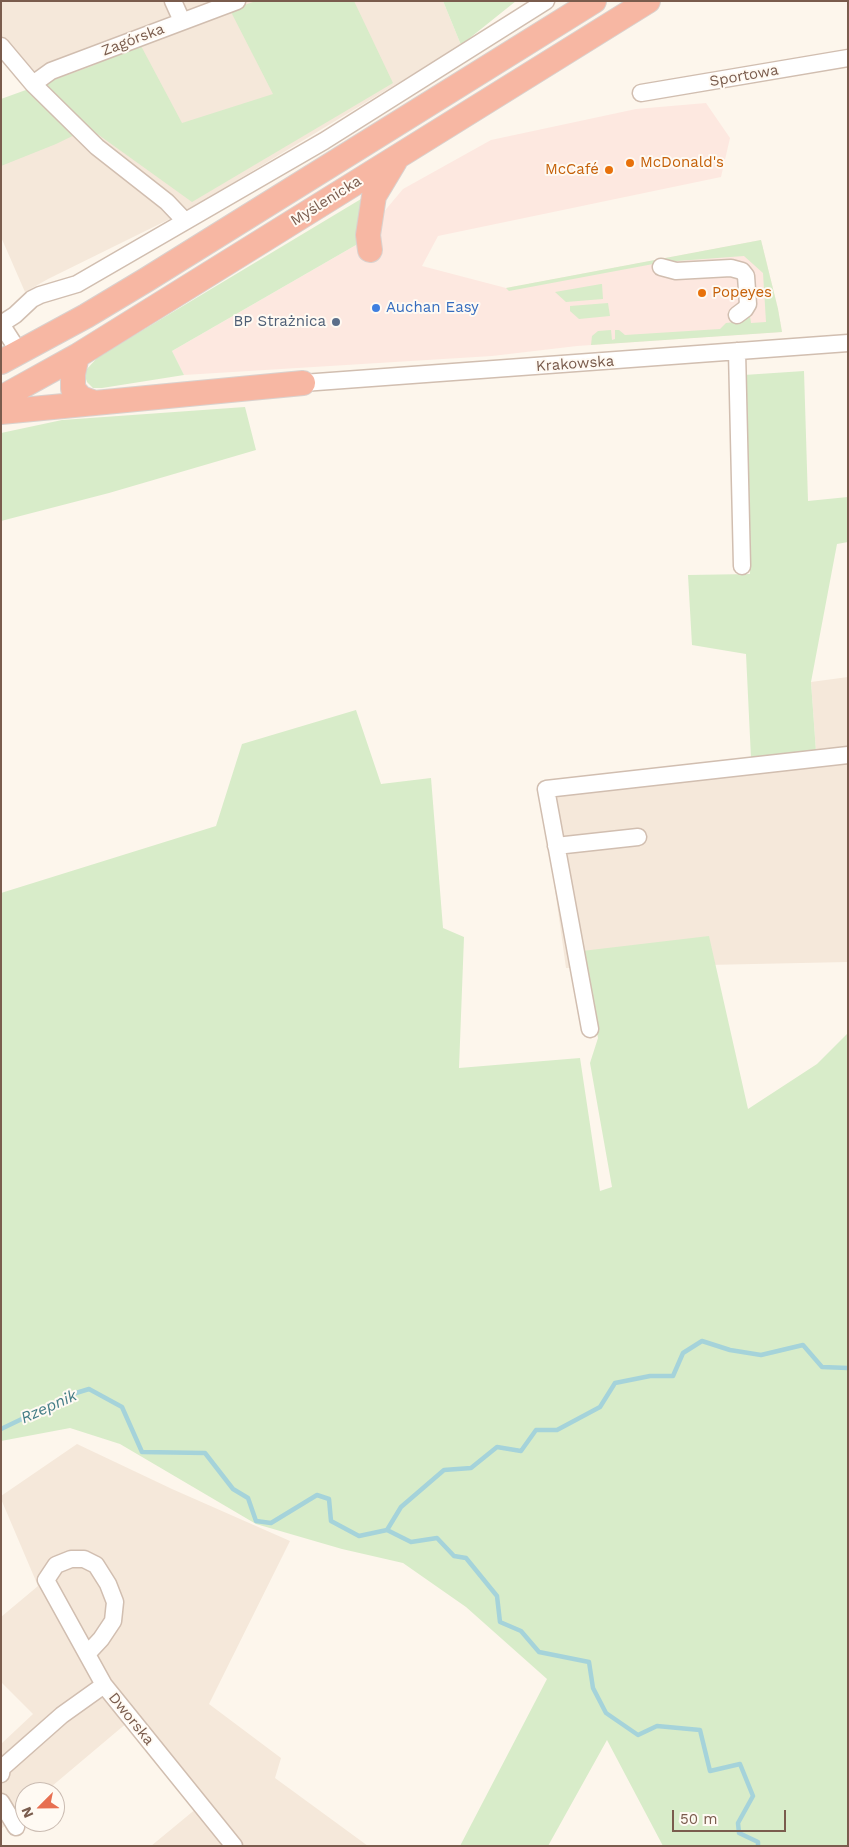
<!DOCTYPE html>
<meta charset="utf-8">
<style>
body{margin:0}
#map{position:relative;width:849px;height:1847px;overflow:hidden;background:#fdf6ec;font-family:"Work Sans",sans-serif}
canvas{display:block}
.frame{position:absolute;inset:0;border:2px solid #7a5c4d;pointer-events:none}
.north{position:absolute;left:15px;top:1782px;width:50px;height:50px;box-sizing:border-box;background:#fffaf3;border:1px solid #cabbb1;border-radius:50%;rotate:247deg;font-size:14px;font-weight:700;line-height:20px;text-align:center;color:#7a5c4d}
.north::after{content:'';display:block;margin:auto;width:18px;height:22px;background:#e76f51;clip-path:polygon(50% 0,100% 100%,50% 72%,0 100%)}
.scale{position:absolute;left:672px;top:1810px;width:114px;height:22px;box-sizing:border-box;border:2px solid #7a5c4d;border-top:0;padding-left:6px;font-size:15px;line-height:18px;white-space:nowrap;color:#7a5c4d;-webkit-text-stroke:4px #fffaf3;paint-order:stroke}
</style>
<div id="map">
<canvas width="849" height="1847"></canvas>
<div class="frame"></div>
<div class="north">N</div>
<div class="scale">50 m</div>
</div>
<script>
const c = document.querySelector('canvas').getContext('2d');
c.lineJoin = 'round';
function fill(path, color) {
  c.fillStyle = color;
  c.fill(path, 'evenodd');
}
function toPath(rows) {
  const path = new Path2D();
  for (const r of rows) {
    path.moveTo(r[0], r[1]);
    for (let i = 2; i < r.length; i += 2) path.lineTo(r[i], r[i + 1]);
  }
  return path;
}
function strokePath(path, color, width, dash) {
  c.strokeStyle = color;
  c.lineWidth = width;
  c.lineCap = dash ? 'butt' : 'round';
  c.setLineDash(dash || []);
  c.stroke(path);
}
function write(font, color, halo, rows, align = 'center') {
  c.font = font + ' "Work Sans",sans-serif';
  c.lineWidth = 4;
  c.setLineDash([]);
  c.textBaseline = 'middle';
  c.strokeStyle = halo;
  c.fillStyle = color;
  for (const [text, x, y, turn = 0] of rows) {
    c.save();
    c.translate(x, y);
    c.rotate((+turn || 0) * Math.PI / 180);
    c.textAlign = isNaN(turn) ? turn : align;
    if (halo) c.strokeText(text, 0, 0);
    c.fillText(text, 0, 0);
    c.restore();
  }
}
const residential = toPath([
 [1,1,443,1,461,45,188,210,48,279,25,292,1,237,1,117,36,103,1,51],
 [848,677,848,962,566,968,540,782,816,752,811,682],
 [77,1444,172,1489,290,1541,209,1704,281,1758,275,1778,368,1846,151,1846,197,1808,128,1722,45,1792,25,1792,25,1809,1,1829,1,1744,33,1714,1,1682,1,1617,38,1586,1,1499,1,1496]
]);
const commercial = toPath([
 [706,103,730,138,721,177,438,236,422,266,506,288,761,240,778,309,782,332,577,346,492,356,184,375,172,351,356,245,403,189,491,140,636,109]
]);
const green = toPath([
 [256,1,354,1,393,83,192,202,89,128,56,144,1,166,1,99,92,66,140,44,182,123,273,94,230,10],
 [443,1,516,1,461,45],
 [361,199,356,245,172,351,184,375,102,388,93,388,87,382,85,376,86,370,98,357],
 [761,240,778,309,782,332,591,345,592,336,598,331,611,330,612,340,615,339,615,330,619,330,625,335,720,329,726,323,743,321,750,316,751,323,766,322,763,273,744,256,664,262,509,291,506,288],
 [601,284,602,284,603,299,566,302,555,292],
 [608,303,610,316,579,319,570,311,570,306],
 [804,371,808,501,848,497,848,542,837,544,811,682,816,752,751,758,746,654,692,645,688,575,750,574,744,375],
 [245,407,256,450,109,493,1,521,1,433,62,420],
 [356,710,381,784,431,778,443,928,464,937,459,1068,580,1058,600,1191,612,1187,590,1063,598,1038,582,951,709,936,748,1109,817,1064,848,1033,848,1846,663,1846,607,1740,548,1846,460,1846,547,1679,466,1607,403,1563,342,1549,256,1524,120,1444,70,1428,1,1441,1,893,216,826,242,744]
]);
const stream = toPath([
 [1,1429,76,1393,89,1389,122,1407,142,1452,205,1453,233,1489,248,1498,256,1521,271,1523,317,1495,329,1499,331,1521,359,1536,387,1530,411,1542,437,1538,454,1556,466,1558,497,1596,500,1622,521,1631,539,1652,589,1662,593,1688,606,1713,638,1735,657,1726,700,1730,710,1771,740,1764,753,1796,738,1823,739,1833,758,1842,758,1846],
 [387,1530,401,1507,444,1470,471,1468,497,1447,521,1451,536,1430,557,1430,600,1407,615,1383,650,1376,673,1376,683,1353,702,1341,730,1350,761,1355,803,1345,822,1367,848,1368]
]);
const minor = toPath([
 [173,1,182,21],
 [1,46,33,84,97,147,167,202,185,221],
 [33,84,51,71,237,1],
 [641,93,848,58],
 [661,267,676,271,731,268,742,271,746,276,748,304,745,309,737,315],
 [1,324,15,315,32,299,40,295,77,284,324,141,546,1],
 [1,324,19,352],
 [737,351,742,566],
 [303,383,848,343],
 [556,846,638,837],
 [590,1029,546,789,848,755],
 [87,1654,101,1639,113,1621,115,1602,108,1584,96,1565,84,1559,71,1559,56,1565,46,1580,104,1685,234,1846],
 [1,1774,2,1768,62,1715,104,1685],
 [1,1802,16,1827]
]);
const highway = toPath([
 [370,250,368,235,374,196,395,161],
 [77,356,73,374,73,389,81,398,92,402],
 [1,362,86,316,146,280,594,1],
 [1,398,77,356,648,1],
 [1,412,303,383]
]);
const markers = [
 [630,163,5,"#e8710a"],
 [609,170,5,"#e8710a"],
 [702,293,5,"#e8710a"],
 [376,308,5,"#3f7fe0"],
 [336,322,5,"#5c6f8a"]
];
const streetNames = [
 ["Zagórska",133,40,-21],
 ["Sportowa",744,76,-10],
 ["Myślenicka",326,201,-32],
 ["Krakowska",575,364,-4],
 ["Dworska",131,1719,51]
];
const foodNames = [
 ["McDonald's",640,163],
 ["McCafé",599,170,"right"],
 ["Popeyes",712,293]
];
const shopNames = [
 ["Auchan Easy",386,308]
];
const serviceNames = [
 ["BP Strażnica",326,322]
];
const waterNames = [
 ["Rzepnik",49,1407,-24]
];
fill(residential, '#f5e8da');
fill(commercial, '#fde8e0');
fill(green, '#d8ecc9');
strokePath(stream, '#a5d3da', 4.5);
strokePath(minor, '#d1beb0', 19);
strokePath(highway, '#dad1cd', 26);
strokePath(minor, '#fff', 16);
strokePath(highway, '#f7b7a3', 24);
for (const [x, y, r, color] of markers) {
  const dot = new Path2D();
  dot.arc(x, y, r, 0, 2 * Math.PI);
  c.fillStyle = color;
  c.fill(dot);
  strokePath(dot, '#fffaf3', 2);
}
write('15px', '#7a5c4d', '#fffaf3', streetNames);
write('15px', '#c56008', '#fffaf3', foodNames, 'left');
write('15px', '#366cbe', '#fffaf3', shopNames, 'left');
write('15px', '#4e5e75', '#fffaf3', serviceNames, 'right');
write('italic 16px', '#437c86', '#fffaf3', waterNames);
</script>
